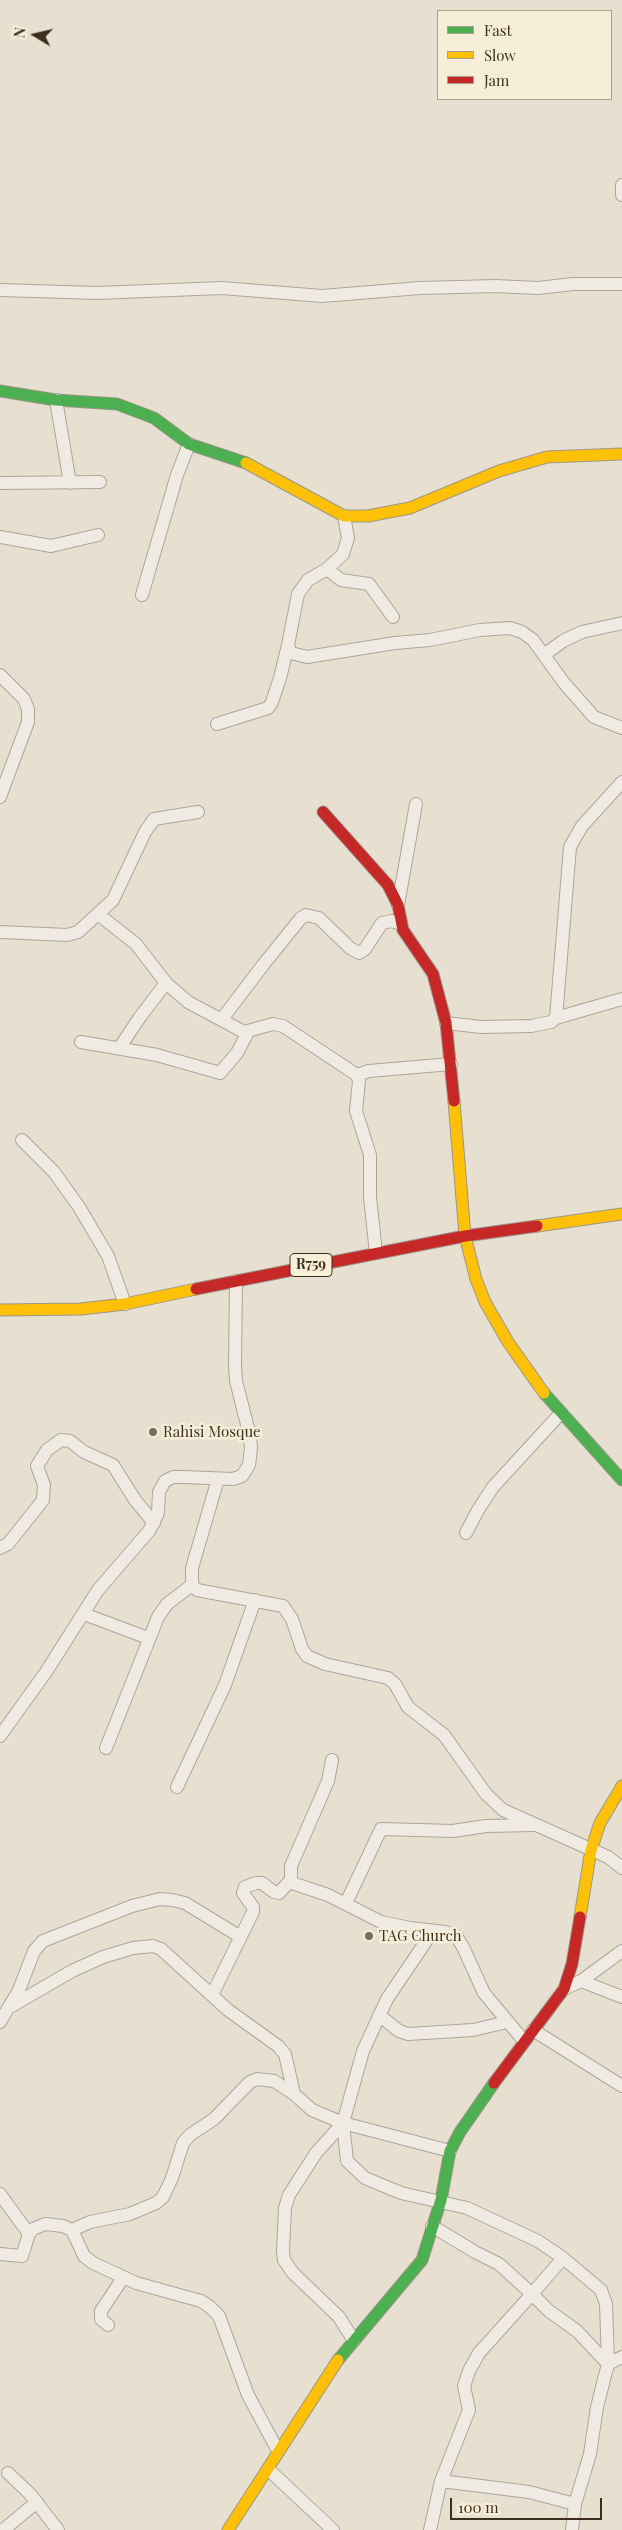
<!DOCTYPE html>
<style>
body{margin:0}
#map{position:relative;width:622px;height:2530px;overflow:hidden;background:#e7e0d1;font-family:"Playfair Display",serif}
canvas{display:block}
.legend{position:absolute;left:437px;top:10px;width:175px;height:90px;box-sizing:border-box;background:#f7eed8;border:1px solid #ada18e;margin:0;padding:6px 9px;list-style:none;font-size:15px;color:#3d2e20}
.legend li{display:flex;align-items:center;gap:10px;height:25px}
.legend b{width:25px;border:1px solid #ada18e}
.north{position:absolute;left:10px;top:10px;width:50px;height:50px;-webkit-text-stroke:4px #f7eed8;paint-order:stroke;rotate:279deg;font-size:14px;font-weight:700;line-height:20px;text-align:center;color:#3d2e20}
.north::after{content:'';display:block;margin:auto;width:18px;height:22px;background:#3d2e20;clip-path:polygon(50% 0,100% 100%,50% 72%,0 100%)}
.scale{position:absolute;left:450px;top:2498px;width:152px;height:22px;box-sizing:border-box;border:2px solid #3d2e20;border-top:0;padding-left:6px;font-size:15px;line-height:18px;white-space:nowrap;color:#3d2e20;-webkit-text-stroke:4px #f7eed8;paint-order:stroke}
</style>
<div id="map">
<canvas width="622" height="2530"></canvas>
<ul class="legend">
<li><b style="height:6px;background:#4caf50"></b>Fast</li>
<li><b style="height:6px;background:#ffc107"></b>Slow</li>
<li><b style="height:6px;background:#c62828"></b>Jam</li>
</ul>
<div class="north">N</div>
<div class="scale">100 m</div>
</div>
<script>
const c = document.querySelector('canvas').getContext('2d');
c.lineJoin = 'round';
function toPath(rows) {
  const path = new Path2D();
  for (const r of rows) {
    path.moveTo(r[0], r[1]);
    for (let i = 2; i < r.length; i += 2) path.lineTo(r[i], r[i + 1]);
  }
  return path;
}
function strokePath(path, color, width, dash) {
  c.strokeStyle = color;
  c.lineWidth = width;
  c.lineCap = dash ? 'butt' : 'round';
  c.setLineDash(dash || []);
  c.stroke(path);
}
function write(font, color, halo, rows, align = 'center') {
  c.font = font + ' "Playfair Display",serif';
  c.lineWidth = 5;
  c.setLineDash([]);
  c.textBaseline = 'middle';
  c.strokeStyle = halo;
  c.fillStyle = color;
  for (const [text, x, y, turn = 0] of rows) {
    c.save();
    c.translate(x, y);
    c.rotate((+turn || 0) * Math.PI / 180);
    c.textAlign = isNaN(turn) ? turn : align;
    if (halo) c.strokeText(text, 0, 0);
    c.fillText(text, 0, 0);
    c.restore();
  }
}
const street = toPath([
 [622,185,622,195],
 [0,290,97,293,222,288,322,296,420,288,496,286,538,288,573,284,622,284],
 [56,400,70,483],
 [0,483,100,482],
 [344,516,348,538,343,554,327,569,308,580,298,594,288,645,291,653,307,657,395,643,430,640,480,630,510,628,522,632,533,640,564,683,594,717,622,728],
 [0,537,51,546,98,535],
 [327,569,341,580,369,584,393,617],
 [142,595,177,475,189,444],
 [544,655,563,641,582,632,622,623],
 [0,675,24,699,28,709,28,722,0,797],
 [217,724,268,708,272,702,280,678,288,645],
 [398,905,416,804],
 [99,915,136,944,166,983,188,1002,244,1032,273,1024,283,1026,357,1075,359,1081,356,1111,370,1155,370,1197,376,1253],
 [0,932,67,935,78,932,113,900,145,832,154,819,198,812],
 [556,1018,622,999],
 [222,1019,263,965,301,918,306,915,319,918,350,948,359,953,365,949,382,923,392,921,400,924],
 [446,1023,481,1027,531,1026,551,1022,556,1018,570,847,582,826,622,782],
 [81,1042,157,1055,220,1073,237,1053,248,1032],
 [120,1047,140,1017,166,983],
 [357,1075,369,1071,451,1064],
 [22,1140,54,1172,79,1207,108,1256,125,1304],
 [218,1479,192,1568,192,1585,197,1590,283,1606,292,1619,302,1649,307,1656,325,1664,388,1678,395,1684,408,1707,444,1735,486,1794,503,1810,608,1857,622,1868],
 [466,1533,478,1510,493,1487,560,1414],
 [0,1548,8,1544,43,1500,44,1485,37,1466,47,1450,61,1440,70,1441,84,1452,113,1465,135,1500,154,1523],
 [84,1614,148,1638],
 [0,1736,46,1672,98,1590,149,1531,158,1513,159,1492,165,1481,173,1477,184,1477,233,1479,242,1476,249,1465,251,1448,250,1436,236,1381,235,1365,236,1281],
 [106,1748,158,1617,167,1604,192,1585],
 [177,1787,225,1685,255,1600],
 [291,1883,291,1866,328,1781,332,1760],
 [346,1903,381,1829,453,1831,486,1826,533,1825],
 [433,1931,387,1999,363,2051,343,2123,347,2161,365,2178,401,2193,467,2208,538,2241,563,2258],
 [581,1981,622,1951],
 [564,1989,581,1981,622,1997],
 [212,1995,253,1912,253,1907,243,1893,245,1887,256,1883,262,1883,274,1892,279,1893,289,1882,328,1895,381,1922,410,1928,445,1932,456,1936,463,1947,484,1993,524,2041],
 [10,2007,72,1971,103,1957,133,1948,153,1946,161,1949,228,2010,278,2046,285,2054,294,2094,312,2110,343,2123,450,2151],
 [379,2015,399,2031,408,2034,473,2030,507,2022],
 [0,2022,19,1990,34,1951,43,1941,132,1906,160,1899,172,1900,185,1903,239,1936],
 [533,2030,622,2086],
 [343,2123,316,2153,289,2195,285,2208,283,2251,284,2260,293,2273,339,2317,354,2341],
 [0,2194,29,2234],
 [432,2226,475,2252,499,2264,532,2294,563,2258,601,2290,606,2304,608,2364,622,2357],
 [72,2230,90,2222,130,2214,156,2203,163,2197,172,2178,183,2143,190,2135,214,2119,250,2082,257,2079,274,2081,294,2094],
 [0,2254,22,2256,29,2234,33,2229,45,2224,63,2226,72,2230,84,2256,93,2263,136,2283,201,2301,210,2307,219,2316,248,2395,278,2451],
 [108,2325,101,2319,101,2311,123,2278],
 [268,2469,333,2530],
 [8,2473,30,2494,58,2530],
 [441,2481,529,2492,575,2504],
 [3,2530,37,2502],
 [430,2530,441,2481,469,2410,464,2386,469,2371,479,2353,532,2294,549,2311,577,2331,608,2364,597,2407,590,2454,575,2504,572,2530]
]);
const fast = toPath([
 [0,391,56,400,117,404,154,418,189,444,246,463],
 [544,1393,622,1480],
 [338,2360,422,2260,441,2200,450,2151,460,2132,494,2083]
]);
const slow = toPath([
 [246,463,344,516,368,516,410,508,499,471,547,457,622,454],
 [454,1101,465,1236,476,1279,485,1302,508,1342,544,1393],
 [537,1226,622,1214],
 [0,1310,81,1309,125,1304,196,1289],
 [580,1917,591,1850,600,1823,622,1786],
 [228,2530,338,2360]
]);
const jam = toPath([
 [323,812,388,885,398,905,403,930,433,974,446,1023,454,1101],
 [196,1289,465,1236,537,1226],
 [494,2083,564,1989,572,1964,580,1917]
]);
const markers = [
 [153,1432,5,"#786c5e"],
 [369,1936,5,"#786c5e"]
];
const shields = [
 [311,1265,42]
];
const shieldNames = [
 ["R759",311,1265]
];
const poiNames = [
 ["Rahisi Mosque",163,1432],
 ["TAG Church",379,1936]
];
strokePath(street, '#ada599', 14);
strokePath(fast, '#9c958a', 13);
strokePath(slow, '#9c958a', 13);
strokePath(jam, '#9c958a', 13);
strokePath(street, '#efebe3', 12);
strokePath(fast, '#4caf50', 11);
strokePath(slow, '#ffc107', 11);
strokePath(jam, '#c62828', 11);
for (const [x, y, r, color] of markers) {
  const dot = new Path2D();
  dot.arc(x, y, r, 0, 2 * Math.PI);
  c.fillStyle = color;
  c.fill(dot);
  strokePath(dot, '#f7eed8', 2);
}
for (const [x, y, w] of shields) {
  const box = new Path2D();
  box.roundRect(x - w / 2, y - 11.5, w, 23, 4);
  c.fillStyle = '#f7eed8';
  c.fill(box);
  strokePath(box, '#3d2e20', 1);
}
write('bold 14px', '#3d2e20', null, shieldNames);
write('15px', '#3d2e20', '#f7eed8', poiNames, 'left');
</script>
